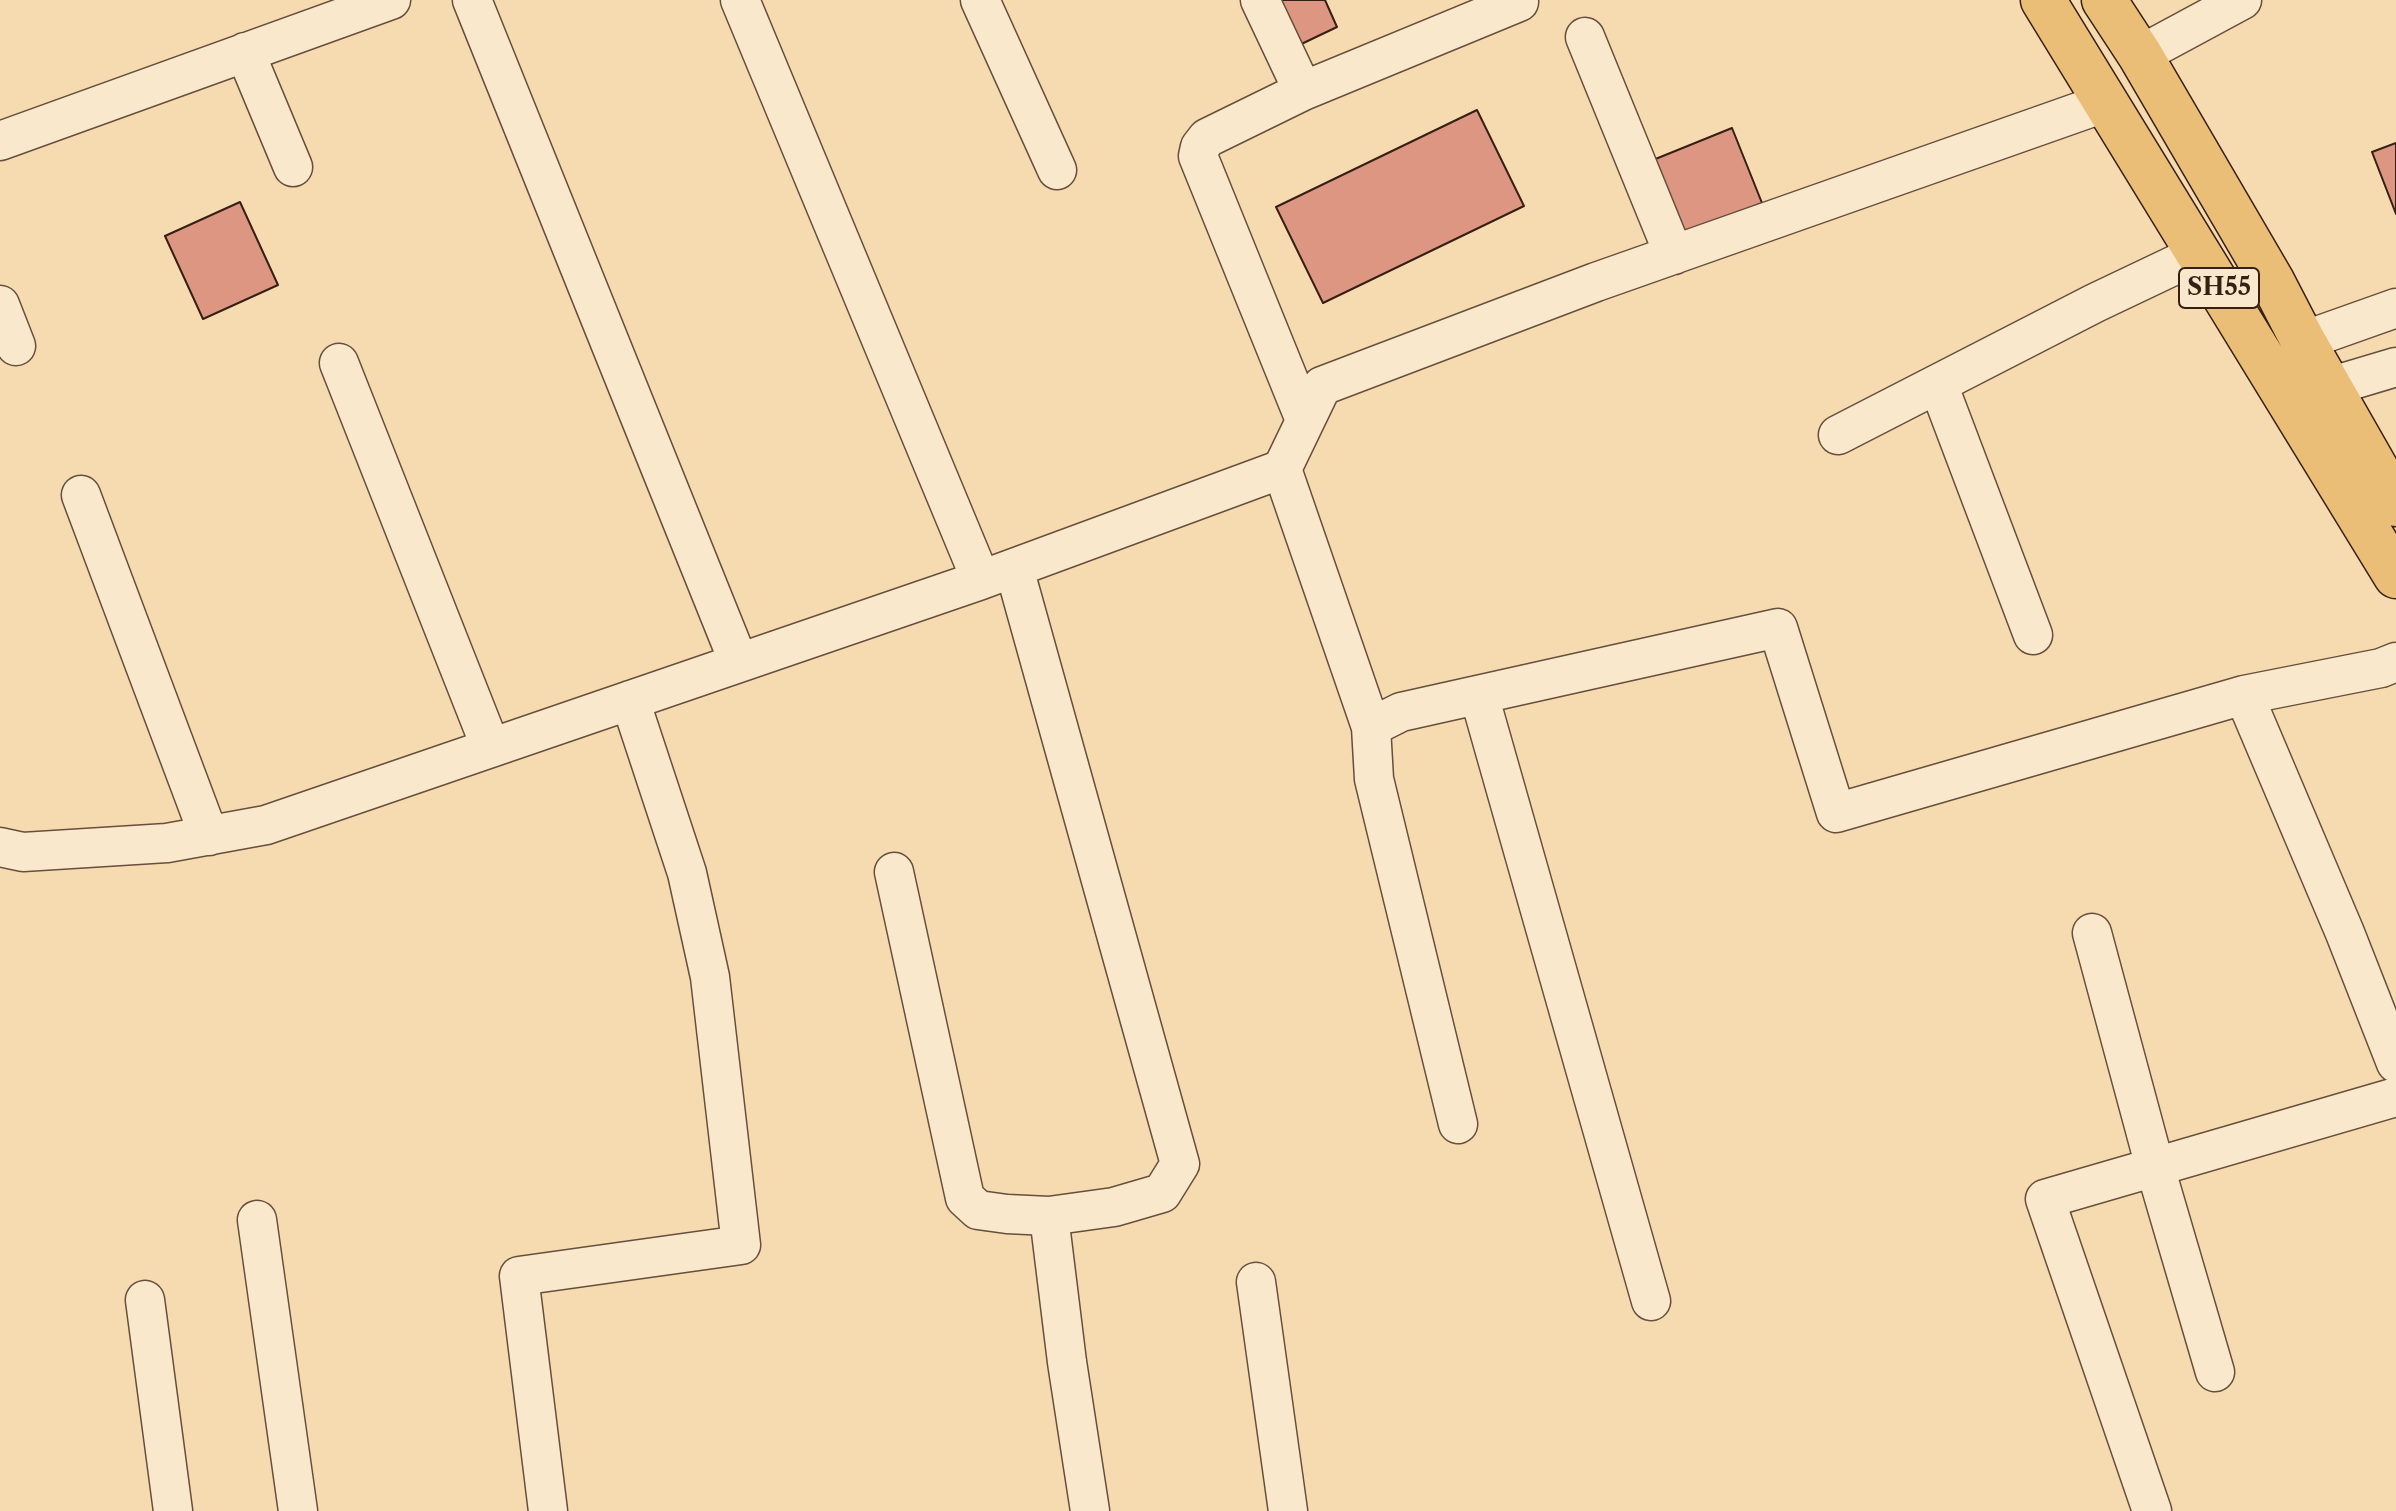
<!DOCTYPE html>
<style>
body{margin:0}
canvas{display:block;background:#f6dbb0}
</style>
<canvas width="2396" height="1511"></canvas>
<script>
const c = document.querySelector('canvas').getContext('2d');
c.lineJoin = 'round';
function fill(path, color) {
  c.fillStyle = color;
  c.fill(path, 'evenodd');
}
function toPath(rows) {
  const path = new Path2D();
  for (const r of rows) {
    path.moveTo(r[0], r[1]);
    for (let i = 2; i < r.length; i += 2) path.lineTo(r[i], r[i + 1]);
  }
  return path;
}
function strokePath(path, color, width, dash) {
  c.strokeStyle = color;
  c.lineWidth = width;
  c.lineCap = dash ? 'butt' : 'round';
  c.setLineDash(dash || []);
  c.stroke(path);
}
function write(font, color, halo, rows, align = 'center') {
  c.font = font + ' "Libre Caslon Text",serif';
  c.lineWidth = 6;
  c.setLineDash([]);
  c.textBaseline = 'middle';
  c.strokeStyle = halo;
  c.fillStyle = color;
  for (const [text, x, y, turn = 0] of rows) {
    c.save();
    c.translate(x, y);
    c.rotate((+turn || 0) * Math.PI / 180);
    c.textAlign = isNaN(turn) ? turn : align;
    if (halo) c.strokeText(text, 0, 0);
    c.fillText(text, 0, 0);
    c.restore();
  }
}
const building = toPath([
 [1271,0,1325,0,1337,27,1293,48,1271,0],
 [1477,110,1524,206,1323,303,1276,207,1477,110],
 [1732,128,1762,203,1683,234,1653,160,1732,128],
 [2396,143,2396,214,2372,152,2396,143],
 [240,202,278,285,203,319,165,236,240,202]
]);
const minor = toPath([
 [472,0,739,663],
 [740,0,981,580,1282,469,1322,386,1596,282,2107,102],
 [980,0,1057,170],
 [1260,0,1303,91],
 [1585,37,1674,255],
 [245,52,293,167],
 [2140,55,2242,0],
 [0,141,391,0],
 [0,305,16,346],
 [2303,341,2396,308],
 [339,363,491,748],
 [1938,384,2033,635],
 [2329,387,2396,367],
 [1305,420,1198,156,1200,147,1207,138,1303,91,1519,2],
 [1838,435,2095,303,2198,254],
 [1282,469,1371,727],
 [81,495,209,836],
 [1014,568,1180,1164,1162,1193,1114,1207,1049,1216,1067,1362,1090,1511],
 [1479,695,1651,1301],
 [2244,695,2345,933,2396,1063],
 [0,847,23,852,167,843,266,825,981,580],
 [894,872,965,1198,978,1210,1007,1214,1049,1216],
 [2092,933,2155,1167,2215,1372],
 [1458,1124,1374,779,1371,727,1401,712,1778,628,1836,813,2244,695,2381,668,2396,662],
 [257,1220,298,1511],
 [1256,1282,1288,1511],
 [145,1300,173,1511],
 [548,1511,519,1276,741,1245,710,977,687,873,630,700],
 [2152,1511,2045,1199,2396,1097]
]);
const major = toPath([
 [2043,0,2396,576],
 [2104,0,2140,55,2272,281,2303,341,2396,504]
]);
const shields = [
 [2219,288,80]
];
const shieldNames = [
 ["SH55",2219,288]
];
fill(building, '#dd9682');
strokePath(building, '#362015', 2);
strokePath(minor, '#664f3c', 41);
strokePath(major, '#362015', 47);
strokePath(minor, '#f9e8cc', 38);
strokePath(major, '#ebbe78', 44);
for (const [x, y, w] of shields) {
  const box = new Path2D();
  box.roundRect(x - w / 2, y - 20, w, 40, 6);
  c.fillStyle = '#f9e8cc';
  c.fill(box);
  strokePath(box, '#362015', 2);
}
write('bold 24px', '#362015', null, shieldNames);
</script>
